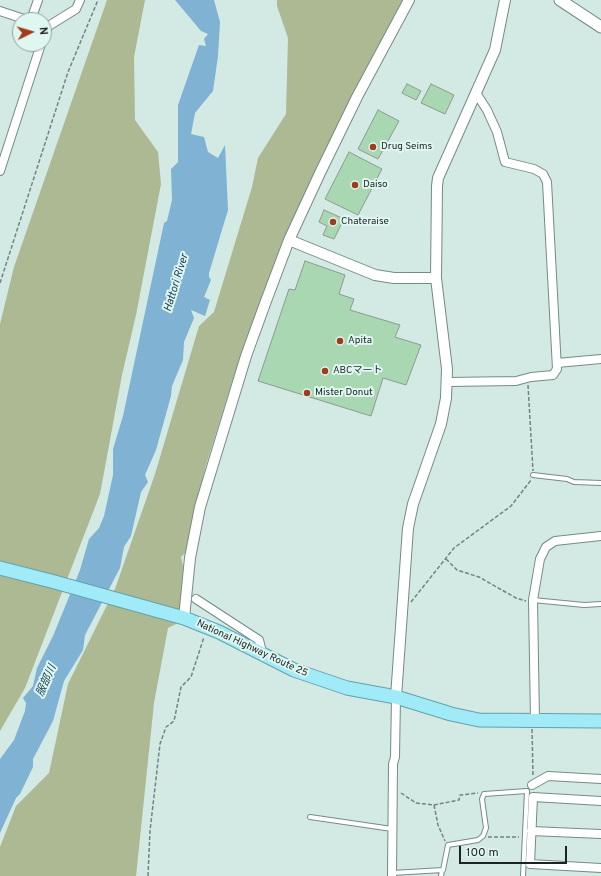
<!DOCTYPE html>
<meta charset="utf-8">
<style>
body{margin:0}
#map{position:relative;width:601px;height:876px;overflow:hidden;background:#d2e9e4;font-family:Overpass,sans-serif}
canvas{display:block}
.north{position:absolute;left:12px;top:12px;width:40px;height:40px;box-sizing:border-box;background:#dff6f1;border:1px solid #91a29f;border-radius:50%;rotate:85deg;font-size:11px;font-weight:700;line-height:16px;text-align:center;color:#1c2423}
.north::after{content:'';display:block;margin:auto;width:14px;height:18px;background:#a23a1d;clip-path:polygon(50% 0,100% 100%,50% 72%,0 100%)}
.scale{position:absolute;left:459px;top:846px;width:108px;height:18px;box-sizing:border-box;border:2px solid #1c2423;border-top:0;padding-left:5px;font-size:12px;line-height:14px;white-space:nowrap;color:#1c2423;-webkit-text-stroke:3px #dff6f1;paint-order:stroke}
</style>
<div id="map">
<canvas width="601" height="876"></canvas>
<div class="north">N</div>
<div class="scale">100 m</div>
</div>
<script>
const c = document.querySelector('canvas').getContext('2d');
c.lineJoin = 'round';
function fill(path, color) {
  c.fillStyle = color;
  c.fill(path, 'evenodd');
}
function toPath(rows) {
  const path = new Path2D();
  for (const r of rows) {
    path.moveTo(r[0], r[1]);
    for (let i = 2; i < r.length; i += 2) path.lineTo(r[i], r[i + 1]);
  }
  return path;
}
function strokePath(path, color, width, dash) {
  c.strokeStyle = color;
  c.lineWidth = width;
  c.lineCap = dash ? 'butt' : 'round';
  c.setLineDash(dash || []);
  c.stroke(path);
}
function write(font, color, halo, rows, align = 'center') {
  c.font = font + ' Overpass,"Noto Sans JP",sans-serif';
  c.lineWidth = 4;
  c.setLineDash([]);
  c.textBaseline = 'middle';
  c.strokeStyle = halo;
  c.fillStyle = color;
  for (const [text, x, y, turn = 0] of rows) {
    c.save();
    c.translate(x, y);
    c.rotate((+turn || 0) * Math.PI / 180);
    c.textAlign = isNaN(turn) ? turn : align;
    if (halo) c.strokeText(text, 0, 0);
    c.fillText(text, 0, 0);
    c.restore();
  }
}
const green = toPath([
 [107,0,145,0,134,57,135,120,158,152,161,184,136,315,122,375,100,494,25,688,0,731,0,324,14,267],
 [277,0,403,0,353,95,284,239,233,379,206,465,190,529,187,551,181,557,184,570,180,609,176,624,168,628,154,703,136,876,0,876,0,847,16,806,49,773,68,684,115,589,155,474,199,326,214,312,252,187,258,158,286,114,288,38,277,6]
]);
const water = toPath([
 [175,0,214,0,220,22,218,56,213,91,195,113,191,134,204,137,208,152,218,158,225,145,228,210,209,273,209,277,211,280,204,297,210,300,205,316,191,310,194,318,184,342,183,360,172,386,171,396,156,450,145,475,148,482,141,492,131,536,124,547,120,568,85,635,83,650,64,681,53,721,33,759,33,767,20,794,16,798,0,833,0,759,14,740,25,711,26,703,23,698,33,686,37,668,53,636,80,570,89,539,99,528,104,516,113,475,113,449,123,416,164,223,167,221,172,200,171,169,178,162,178,105,199,45,206,46,204,39,208,34,201,31]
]);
const building = toPath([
 [407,84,421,91,416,100,402,93,407,84],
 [431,84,454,95,445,114,421,103,431,84],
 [378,110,399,121,378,159,358,149,378,110],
 [349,152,382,169,358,215,325,199,349,152],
 [324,210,344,219,334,239,323,235,327,226,319,222,324,210],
 [305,261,345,275,339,294,354,299,350,310,400,325,395,337,421,345,406,385,383,378,371,416,258,381,289,289,295,290,305,261]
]);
const path = toPath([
 [0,283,68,72,98,0],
 [528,385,533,471],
 [446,559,457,570,479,577,516,598,526,601],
 [411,602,454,548,511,506,531,480],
 [532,729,533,776],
 [401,793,416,803,434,805,459,800,460,795,478,793],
 [434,805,438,825,445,841],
 [488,837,519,837],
 [148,876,150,831,160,744,166,727,174,721,181,687,191,677,204,637]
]);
const service = toPath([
 [533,475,567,479,574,482,601,483],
 [533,600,584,605,601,604],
 [310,817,392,829],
 [392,873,443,870,448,845,478,840,483,836,486,828,482,799,484,794,527,791,523,876],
 [441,876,442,870]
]);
const minor = toPath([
 [0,11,27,20],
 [31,20,38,0],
 [44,36,47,27,76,9,80,0],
 [0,171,41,44],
 [557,363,601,359],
 [447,382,516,381,531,377,553,375,557,369,547,182,543,174,534,169,505,162,497,132,487,110,476,93],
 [196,599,259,640,261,648,259,653],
 [535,721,533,600,540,559,546,547,555,541,601,536],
 [532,785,548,776,601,779],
 [601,801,533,797,530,864,601,868],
 [531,831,601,834],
 [392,876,393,764,395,757,396,697]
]);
const tertiary = toPath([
 [289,240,375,275,394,278,436,278],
 [184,618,190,558,200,507,246,356,266,301,289,240,320,173,357,97,409,0],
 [396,697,408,528,413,504,441,424,446,398,447,369,436,278,437,186,438,178,495,50,505,0]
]);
const secondary = toPath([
 [560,0,601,27]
]);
const trunk = toPath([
 [0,568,51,581,184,618,219,632,294,670,347,688,396,697,451,714,479,720,601,721]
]);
const markers = [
 [373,147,4,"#a23a1d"],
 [355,185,4,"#a23a1d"],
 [333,222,4,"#a23a1d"],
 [340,341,4,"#a23a1d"],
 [325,371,4,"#a23a1d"],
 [307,393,4,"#a23a1d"]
];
const poiNames = [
 ["Drug Seims",381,147],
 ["Daiso",363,185],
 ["Chateraise",341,222],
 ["Apita",348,341],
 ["ABCマート",333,371],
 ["Mister Donut",315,393]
];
const streetNames = [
 ["National Highway Route 25",252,649,25]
];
const waterNames = [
 ["Hattori River",177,283,-73],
 ["服部川",47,681,-66]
];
fill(green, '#adb993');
fill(water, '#7fb2d3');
fill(building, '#a8d7b2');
strokePath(building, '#8c9b8f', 1);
strokePath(service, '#768b86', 6);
strokePath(minor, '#768b86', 10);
strokePath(tertiary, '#768b86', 12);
strokePath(secondary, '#768b86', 13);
strokePath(trunk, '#62a2ac', 15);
strokePath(path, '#748381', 1.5, [4, 2]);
strokePath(service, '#fff', 4);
strokePath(minor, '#fff', 8);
strokePath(tertiary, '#fff', 10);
strokePath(secondary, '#fff', 11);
strokePath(trunk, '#a0ebf7', 13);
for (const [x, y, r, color] of markers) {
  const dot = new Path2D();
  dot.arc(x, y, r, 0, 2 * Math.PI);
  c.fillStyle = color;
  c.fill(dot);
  strokePath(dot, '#dff6f1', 1.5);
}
write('10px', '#1c2423', '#dff6f1', poiNames, 'left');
write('10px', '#1c2423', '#dff6f1', streetNames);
write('italic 11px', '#113b52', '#dff6f1', waterNames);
</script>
